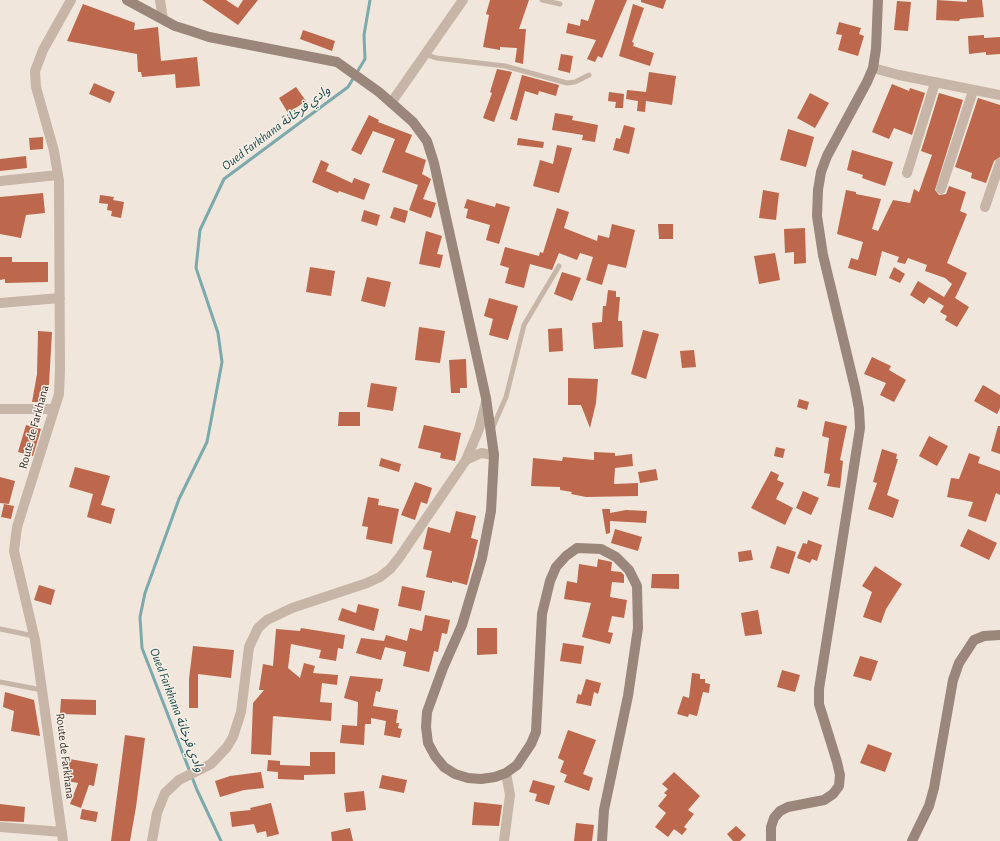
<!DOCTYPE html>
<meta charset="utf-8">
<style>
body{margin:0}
canvas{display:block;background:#f0e6db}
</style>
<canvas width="1000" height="841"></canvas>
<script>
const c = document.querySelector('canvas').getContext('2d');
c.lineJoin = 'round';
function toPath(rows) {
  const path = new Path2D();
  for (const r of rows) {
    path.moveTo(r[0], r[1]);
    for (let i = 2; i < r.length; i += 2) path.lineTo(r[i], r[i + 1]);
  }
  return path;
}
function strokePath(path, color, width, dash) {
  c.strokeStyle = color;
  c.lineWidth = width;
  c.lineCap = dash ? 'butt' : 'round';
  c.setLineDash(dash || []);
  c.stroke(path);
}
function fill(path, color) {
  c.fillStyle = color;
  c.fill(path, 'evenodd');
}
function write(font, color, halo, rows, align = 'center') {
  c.font = font + ' "Alegreya Sans","Noto Sans Arabic",sans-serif';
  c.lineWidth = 3;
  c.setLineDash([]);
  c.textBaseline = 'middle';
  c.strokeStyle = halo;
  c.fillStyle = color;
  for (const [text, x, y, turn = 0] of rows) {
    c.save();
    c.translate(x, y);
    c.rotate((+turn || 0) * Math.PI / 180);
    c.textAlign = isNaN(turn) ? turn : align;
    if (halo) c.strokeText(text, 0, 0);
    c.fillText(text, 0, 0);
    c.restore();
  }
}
const stream = toPath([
 [221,841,197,790,142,648,140,617,145,593,179,499,207,442,222,362,218,333,196,268,200,230,224,179,348,87,365,59,364,35,370,0]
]);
const building = toPath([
 [202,0,226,0,238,8,243,0,258,0,238,25],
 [490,0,529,0,519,29,526,29,523,64,515,62,517,48,500,47,500,50,483,47,489,15,486,14],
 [595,0,627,0,602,58,598,56,595,62,587,59,596,40,566,33,568,23,580,26,581,19,588,21],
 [641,0,666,0,663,9,641,2],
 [937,0,967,2,967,0,982,0,984,17,960,19,959,21,936,20],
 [897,1,911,2,908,31,894,30],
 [83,4,135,23,134,30,158,27,161,61,197,57,200,86,176,88,175,74,142,77,141,72,138,72,137,54,67,41],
 [633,4,644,8,632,42,634,43,633,46,654,53,650,66,619,56],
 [839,22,861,28,859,34,864,36,858,56,838,50,842,35,836,34],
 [303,30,335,41,332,51,300,39],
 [984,35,984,38,1000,37,1000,54,986,55,986,52,969,54,968,36],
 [561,54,573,56,570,73,558,70],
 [497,69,512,72,494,122,483,118,492,93,490,92],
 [649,72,676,76,672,105,646,101,645,112,637,111,638,101,626,99,627,90,646,92],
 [522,75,559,85,556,96,539,91,538,95,525,91,517,121,510,119],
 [94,83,115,92,110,103,89,94],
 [892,84,909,91,910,88,925,93,912,135,894,128,889,139,872,132],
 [296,87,306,101,288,113,279,98],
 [609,92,624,94,623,108,615,108,616,102,608,101],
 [810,93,829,103,815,128,797,118],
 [939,93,963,100,935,190,939,195,946,194,949,186,966,192,960,211,967,214,947,263,967,273,955,298,969,307,957,327,945,320,947,316,940,312,944,306,929,297,924,304,910,295,918,281,944,297,952,284,945,278,925,271,927,265,908,258,905,264,897,262,899,257,882,251,876,276,848,268,851,258,858,260,863,242,837,234,846,190,856,192,856,194,881,199,872,229,878,231,893,200,910,203,914,189,919,192,932,155,921,151],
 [978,98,1000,105,1000,157,994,161,986,183,971,178,972,173,955,167],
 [555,113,573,116,572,120,598,125,595,142,582,140,583,135,552,130],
 [369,115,379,120,378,122,412,135,405,152,426,160,422,174,431,179,423,199,436,203,431,218,409,210,418,185,382,172,395,139,373,131,361,155,351,150],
 [624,125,635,128,629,154,613,150,616,138,620,139],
 [788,129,814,137,806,167,780,160],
 [43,137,43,149,30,150,29,138],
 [518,138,544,142,543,148,517,145],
 [557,145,572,148,559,193,533,186,540,160,553,164],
 [852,150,893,162,885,186,862,178,863,175,847,170],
 [26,156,27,168,0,171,0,159],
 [321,160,329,164,326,171,352,183,354,178,370,184,364,200,339,191,338,193,312,182],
 [763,190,779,193,776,220,759,218],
 [43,193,45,213,26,215,21,238,0,234,0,197],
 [100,195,114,197,113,200,124,202,121,218,111,216,112,211,107,210,108,204,99,203],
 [467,199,495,207,496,203,510,207,499,244,486,240,490,225,466,218,468,209,464,208],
 [394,207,408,211,405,223,390,218],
 [557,208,569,212,564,228,597,241,598,235,609,238,612,224,635,230,626,268,608,264,602,285,586,280,593,257,580,253,577,260,559,253,552,270,530,264,524,288,505,283,509,268,500,265,505,247,539,256,540,252,543,253],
 [364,210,380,215,377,226,361,221],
 [658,224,673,224,673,239,659,239],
 [805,228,806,263,794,264,794,252,785,253,784,229],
 [426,231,442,236,437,254,443,255,440,268,419,264],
 [775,253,780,280,759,284,754,256],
 [0,257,12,257,12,262,48,262,48,282,5,283,5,279,0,280],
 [310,267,335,271,331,296,306,292],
 [894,267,905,274,900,283,889,278],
 [562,272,581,278,572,301,554,294],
 [367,277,391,282,385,307,361,301],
 [608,290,616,291,616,297,620,297,618,321,622,321,623,347,594,349,592,323,602,322,603,306,606,306],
 [489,298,518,306,508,340,489,335,493,319,484,316],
 [419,327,445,331,440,363,415,360],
 [562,328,563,351,549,352,548,329],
 [643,330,659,334,646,379,631,374],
 [38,331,52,332,49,384,45,402,32,402,37,374],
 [694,350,696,367,682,368,680,351],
 [872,357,891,366,889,370,906,380,894,402,880,395,886,383,864,374],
 [466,359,467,388,460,388,460,393,451,393,449,360],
 [568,378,598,379,596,403,590,428,581,405,568,405],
 [371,383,397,387,393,411,367,407],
 [983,385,1000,395,1000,408,997,414,974,401],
 [799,399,809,402,807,410,797,407],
 [339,412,360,412,360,426,338,426],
 [825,421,847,426,840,460,843,461,840,488,827,486,830,474,824,473,829,438,822,436],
 [26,425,41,429,33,456,18,452],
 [424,425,461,433,455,461,440,458,441,453,418,448],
 [998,426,1000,426,1000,454,991,451],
 [929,436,948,446,937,466,919,456],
 [776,447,785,449,783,458,774,456],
 [882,449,897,454,896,459,898,459,887,495,899,500,893,518,868,509,877,483,873,482],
 [594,452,615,453,615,456,632,454,633,466,615,468,614,484,638,483,638,496,586,497,571,494,572,492,560,490,560,487,531,486,533,458,562,461,563,457,594,460],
 [969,453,980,457,978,463,1000,471,1000,495,996,493,986,522,968,516,973,502,947,497,951,478,959,479],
 [381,458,401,464,399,472,379,466],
 [75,467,110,476,101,505,115,509,111,524,87,517,93,494,69,487],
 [656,469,658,480,640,483,638,472],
 [771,471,779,475,777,480,784,483,776,499,793,508,785,525,751,508],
 [0,477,15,481,9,504,0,503],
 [415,482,432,488,427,504,421,502,415,520,401,515],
 [803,491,819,498,811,515,796,508],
 [368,497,379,499,378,505,399,509,392,544,366,539,368,527,362,526],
 [4,504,14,506,11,519,1,517],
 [602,509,610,509,610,513,626,510,647,511,646,523,610,521,610,533,606,534],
 [456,511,476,516,471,538,478,540,467,585,452,581,452,583,426,577,432,551,423,549,428,527,450,533],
 [615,529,642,537,638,551,611,543],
 [968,529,997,543,989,560,960,546],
 [808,540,822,545,817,561,812,559,810,563,797,558,803,543,807,544],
 [777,546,796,552,789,574,770,568],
 [751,550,753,560,739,562,738,552],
 [598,559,612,562,611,571,621,572,624,575,624,583,612,582,610,597,627,600,624,618,612,616,608,632,613,633,610,644,582,637,591,603,564,599,567,581,577,583,579,564,597,567],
 [875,566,902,584,886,609,881,623,863,617,872,592,862,586],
 [652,574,679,574,679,589,651,588],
 [39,585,55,590,51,605,34,600],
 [402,586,425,591,421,611,398,606],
 [358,604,379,609,374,631,338,620,342,608,356,613],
 [758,610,762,634,745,636,741,613],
 [425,615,450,620,447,634,442,633,438,652,434,651,429,672,403,666,406,652,385,647,381,660,356,653,361,638,384,641,386,635,407,641,410,628,422,631],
 [301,628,345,635,343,649,338,648,336,661,319,658,321,650,291,644,288,668,300,678,304,663,315,666,313,673,338,675,337,685,322,683,320,702,332,703,331,721,273,716,271,755,251,754,253,703,264,690,259,690,263,664,273,666,276,629,300,631],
 [477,628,497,628,497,654,477,655],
 [563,643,584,646,581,664,560,661],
 [193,646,234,650,231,678,198,674,198,708,189,708,189,679],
 [860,656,878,661,871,681,853,676],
 [782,670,800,675,795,692,777,687],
 [692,673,700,674,700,679,705,679,705,683,710,684,709,693,703,692,697,716,689,714,688,717,677,714,683,696,689,698],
 [350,676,383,679,380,692,376,691,373,706,398,710,396,723,399,723,398,728,402,729,400,738,384,735,386,721,371,718,371,724,365,724,364,745,340,743,342,725,357,726,358,702,344,698],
 [586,679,601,683,598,694,594,692,591,706,576,703,578,694,581,695],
 [5,692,34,700,40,736,11,731,14,711,3,707],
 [61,699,96,700,96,715,60,714],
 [568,730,596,740,583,774,593,778,589,791,564,782,567,775,560,772,564,761,558,758],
 [125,735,145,738,136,807,130,841,111,841],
 [868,744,892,753,885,772,860,763],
 [310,752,335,752,335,774,304,775,304,780,278,779,278,772,267,771,268,760,280,761,280,765,310,766],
 [64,758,98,764,94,786,89,785,81,808,70,804,78,783,67,781],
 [261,772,264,788,244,790,220,797,215,781,230,776],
 [674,772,700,796,688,810,694,814,684,827,687,829,682,835,674,829,668,837,655,827,666,813,658,806,667,795,664,793,668,789,662,784],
 [382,775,407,780,404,793,379,788],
 [533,780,555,786,549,805,535,801,537,794,529,792],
 [364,791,366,810,346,812,344,793],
 [474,802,502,805,499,826,472,825],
 [271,803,279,834,267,837,266,831,257,833,254,824,232,827,230,812,251,810,250,808],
 [0,804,25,807,24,822,0,821],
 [82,809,98,812,96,822,80,819],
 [576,823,594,825,592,841,574,841],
 [736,826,746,835,740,841,733,841,727,834],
 [350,828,353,841,332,841,331,832]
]);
const lane = toPath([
 [542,0,560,4],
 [425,54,436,58,505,66,567,83,575,82,589,75],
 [492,429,506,397,524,325,559,266],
 [0,629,34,636],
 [0,682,42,690]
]);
const street = toPath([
 [160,0,163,19],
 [873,68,899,75,1000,95],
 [391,103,463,0],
 [907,173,935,83],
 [0,181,58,175],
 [941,189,973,91],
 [985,207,1000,163],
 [0,303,60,298],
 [0,409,54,409],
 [466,460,479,429,486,402],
 [0,827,62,832],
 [63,841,35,640,14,551,17,527,59,394,60,370,59,181,54,151,36,87,35,71,43,50,71,0],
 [152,841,157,813,165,793,179,780,211,764,227,747,233,737,241,712,249,647,258,628,267,620,292,608,367,583,380,577,390,569,399,558,466,460,481,453,494,455],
 [504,841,510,795,506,773]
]);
const secondary = toPath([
 [127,0,175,26,191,31,209,37,337,62,379,92,413,122,427,141,434,163,486,398,494,455,491,511,482,558,462,625,443,668,427,712,426,727,428,743,435,756,444,767,455,774,468,778,481,779,495,777,506,773,517,765,531,744,536,732,542,614,550,581,556,567,566,556,577,548,601,549,616,557,629,570,637,586,638,628,628,696,604,810,602,841],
 [771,841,771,827,774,818,780,811,788,807,824,800,833,794,839,786,840,775,837,762,819,704,819,689,860,428,859,409,855,388,823,255,817,216,818,190,821,172,827,156,867,82,873,68,876,49,878,0],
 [912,841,929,806,934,788,953,680,959,663,974,640,984,636,1000,635]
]);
const streetNames = [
 ["Route de Farkhana",34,427,-75],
 ["Route de Farkhana",65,756,83]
];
const waterNames = [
 ["Oued Farkhana وادي فرخانة",276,128,-37],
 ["Oued Farkhana وادي فرخانة",177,710,69]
];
strokePath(stream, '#7ca9ab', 3);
fill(building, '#bd674c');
strokePath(lane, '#c7b6a8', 5);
strokePath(street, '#c7b6a8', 10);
strokePath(secondary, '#9a867a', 10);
write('12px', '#342c28', '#f8f0e7', streetNames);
write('italic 13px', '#204f53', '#f8f0e7', waterNames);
</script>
